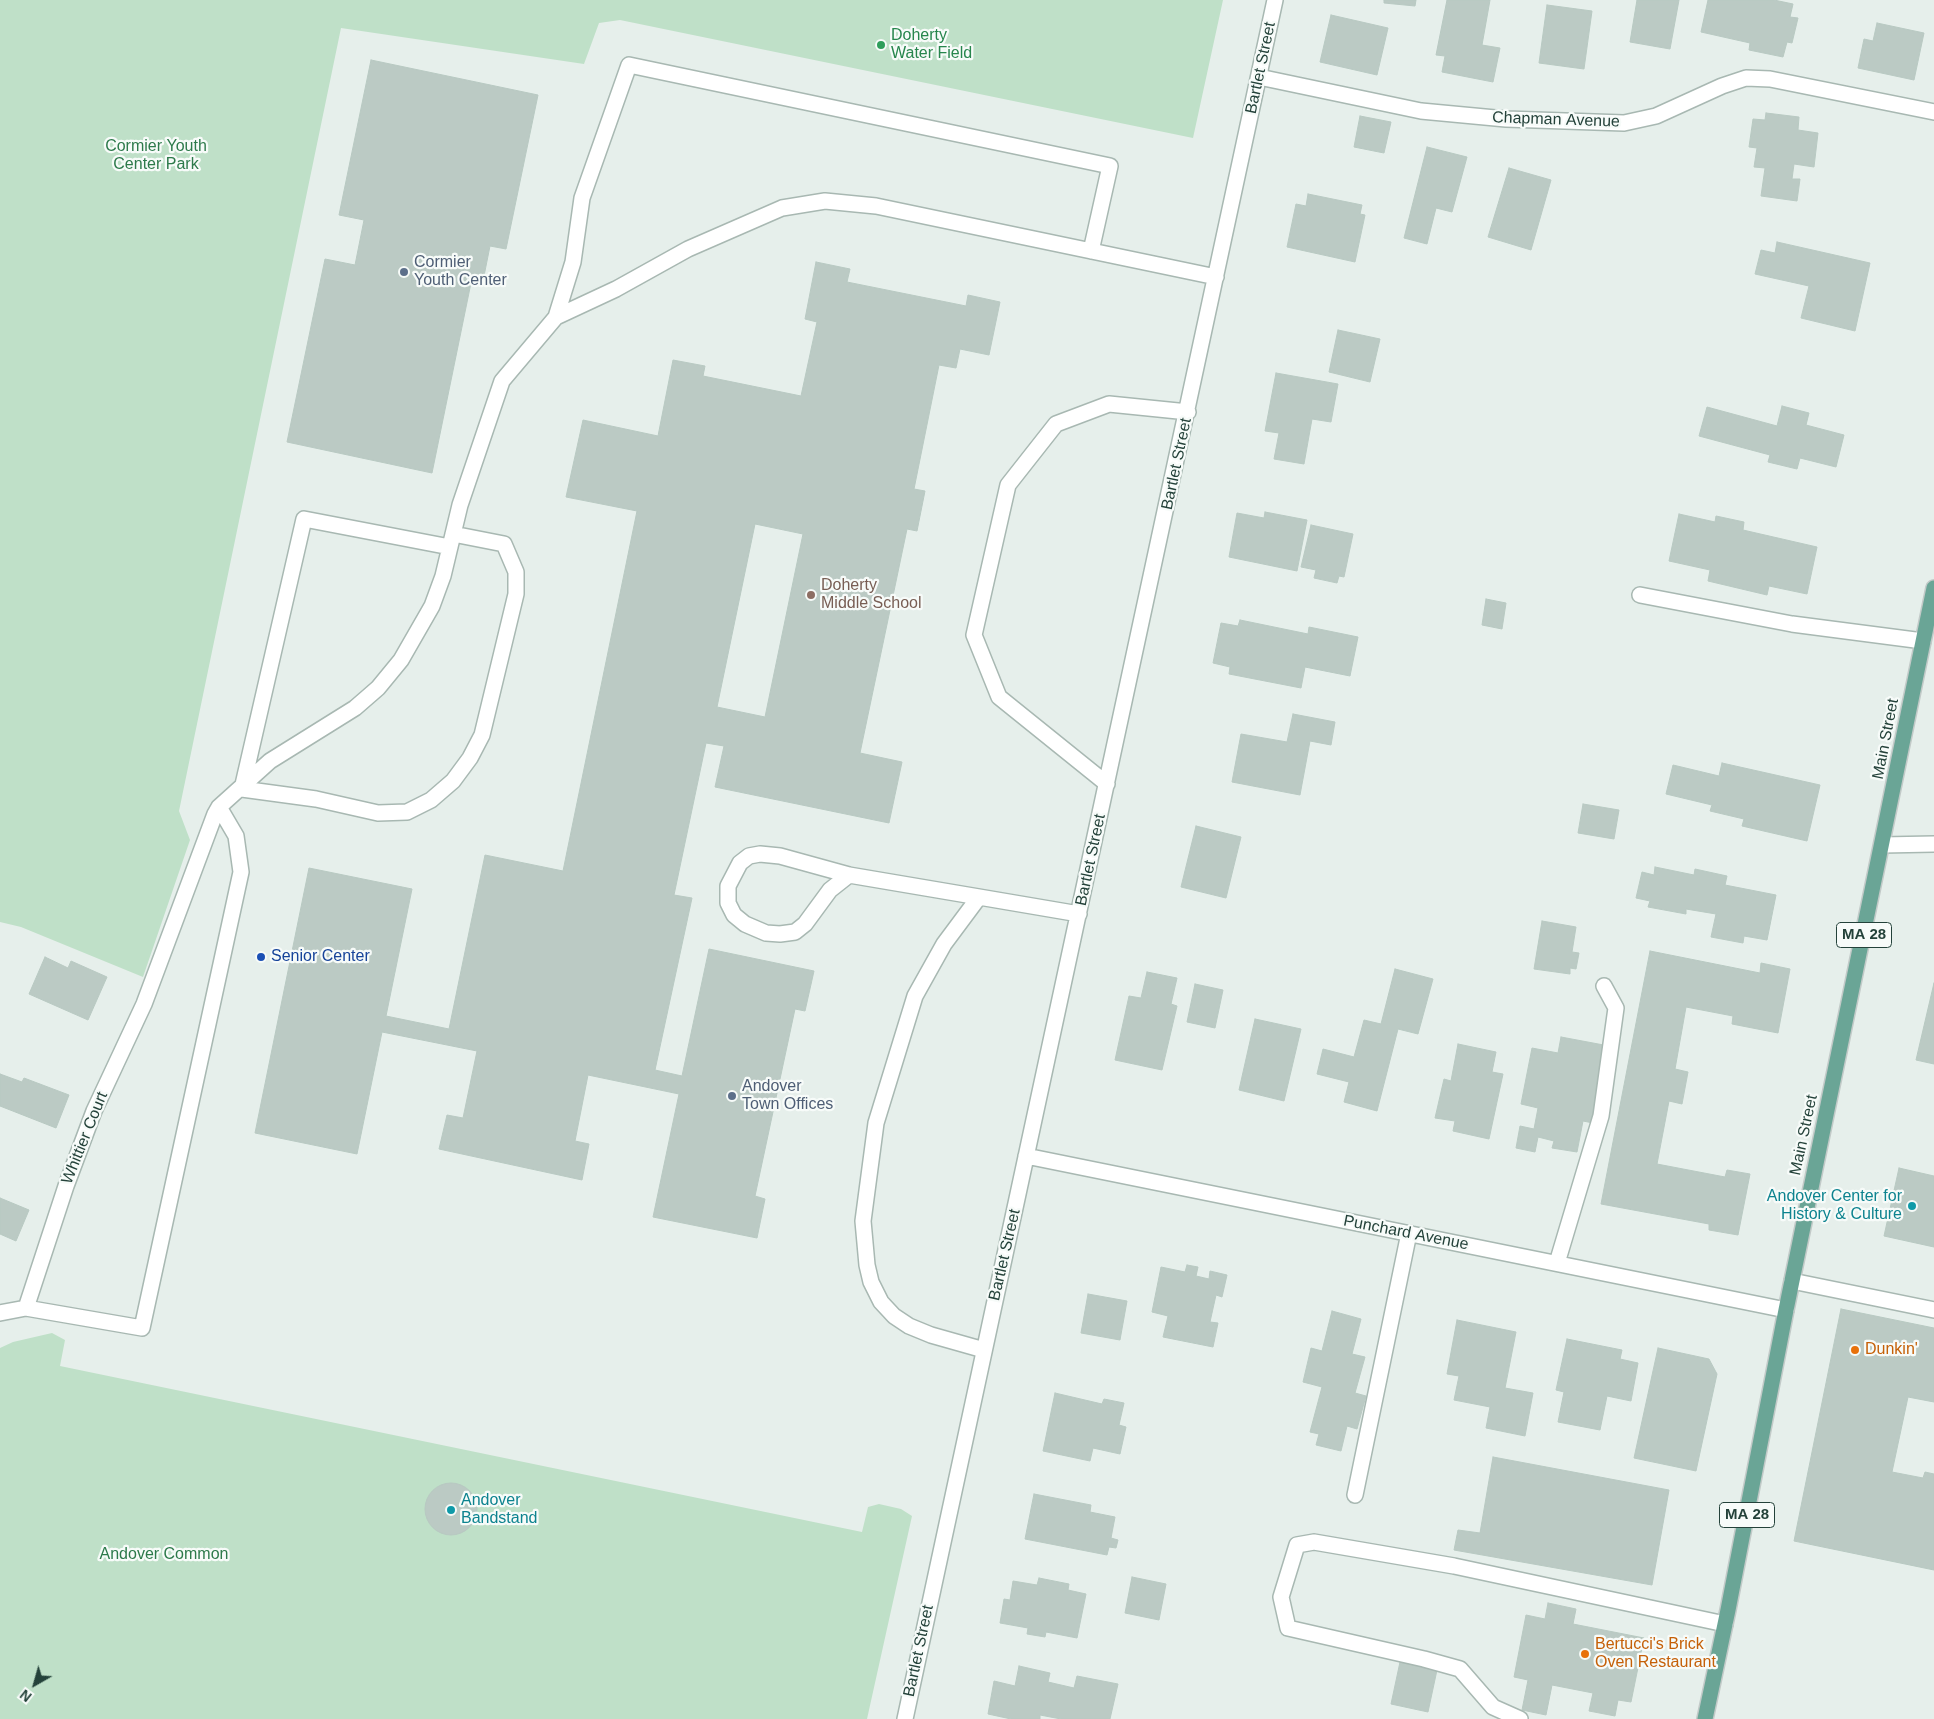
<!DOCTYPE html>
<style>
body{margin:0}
#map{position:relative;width:1934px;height:1719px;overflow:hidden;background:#e6efeb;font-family:Arial,sans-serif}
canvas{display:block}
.north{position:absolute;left:10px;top:1659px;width:50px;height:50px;-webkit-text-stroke:4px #f7fbf9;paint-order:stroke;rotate:218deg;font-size:14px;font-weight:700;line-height:20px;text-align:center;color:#24423a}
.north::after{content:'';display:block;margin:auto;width:18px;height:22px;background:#24423a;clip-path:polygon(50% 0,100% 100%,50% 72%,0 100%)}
</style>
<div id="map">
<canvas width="1934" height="1719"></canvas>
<div class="north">N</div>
</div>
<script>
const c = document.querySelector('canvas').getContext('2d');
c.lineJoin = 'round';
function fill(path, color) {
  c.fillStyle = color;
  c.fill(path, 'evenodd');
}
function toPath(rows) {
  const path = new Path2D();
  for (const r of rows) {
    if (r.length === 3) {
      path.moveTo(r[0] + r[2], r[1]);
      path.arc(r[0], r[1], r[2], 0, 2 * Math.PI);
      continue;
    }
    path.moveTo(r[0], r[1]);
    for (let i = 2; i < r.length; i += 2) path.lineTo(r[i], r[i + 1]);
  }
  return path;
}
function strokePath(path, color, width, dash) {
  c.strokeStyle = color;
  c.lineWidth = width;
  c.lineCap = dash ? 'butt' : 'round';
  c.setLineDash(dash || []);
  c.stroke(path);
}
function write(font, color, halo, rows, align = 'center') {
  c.font = font + ' Arial,sans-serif';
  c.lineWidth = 4.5;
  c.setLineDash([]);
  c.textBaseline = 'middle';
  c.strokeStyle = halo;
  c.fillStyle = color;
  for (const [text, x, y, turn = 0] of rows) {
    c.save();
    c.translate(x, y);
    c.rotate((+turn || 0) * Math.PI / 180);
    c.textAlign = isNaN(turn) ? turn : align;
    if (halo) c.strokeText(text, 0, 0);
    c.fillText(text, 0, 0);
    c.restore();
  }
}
const green = toPath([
 [0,0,1223,0,1193,138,620,20,599,23,584,64,341,28,179,811,190,840,143,977,21,927,0,922],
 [52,1333,65,1340,60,1366,862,1532,868,1507,879,1504,901,1509,912,1516,867,1719,0,1719,0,1348,13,1342]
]);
const building = toPath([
 [1384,0,1416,0,1415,6,1384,3,1384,0],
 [1447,0,1490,0,1482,45,1500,48,1493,82,1442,72,1445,56,1436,55,1447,0],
 [1637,0,1679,0,1670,49,1630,42,1637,0],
 [1708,0,1774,0,1793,4,1790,17,1798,18,1792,43,1787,42,1783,57,1749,50,1750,43,1701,32,1708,0],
 [1547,5,1592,11,1584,69,1539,63,1547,5],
 [1331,15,1388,28,1377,75,1320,62,1331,15],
 [1877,23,1924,33,1914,80,1858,68,1864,39,1873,41,1877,23],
 [371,60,538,95,506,249,490,246,483,281,472,278,432,473,287,442,325,259,355,265,364,220,339,215,371,60],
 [1766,113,1799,117,1798,130,1818,133,1814,167,1794,164,1792,179,1800,179,1797,201,1761,196,1765,168,1754,167,1757,148,1749,147,1753,119,1765,120,1766,113],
 [1360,116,1391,122,1384,153,1354,147,1360,116],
 [1427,147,1467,157,1452,212,1436,208,1427,244,1404,238,1427,147],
 [1509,168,1551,180,1531,250,1488,237,1509,168],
 [1308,194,1362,205,1360,214,1365,215,1355,262,1287,247,1296,204,1306,206,1308,194],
 [1777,242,1870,263,1855,331,1801,318,1809,286,1755,274,1761,250,1775,253,1777,242],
 [816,262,850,269,847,282,966,306,968,295,1000,302,989,355,960,349,956,368,939,365,914,489,925,491,917,531,907,529,860,753,902,762,889,823,715,787,724,746,706,743,674,895,692,898,655,1070,682,1076,709,949,814,971,805,1011,795,1009,755,1196,765,1199,757,1238,653,1217,679,1094,588,1075,575,1141,589,1144,582,1180,439,1149,447,1115,463,1118,477,1051,382,1032,357,1154,255,1133,309,868,412,889,386,1016,449,1029,485,855,563,871,637,511,566,497,583,420,658,436,673,360,705,366,703,376,801,396,817,322,805,319,816,262],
 [755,524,803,534,765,717,717,707,755,524],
 [1338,330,1380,339,1370,382,1329,372,1338,330],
 [1276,373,1338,384,1331,422,1312,419,1304,464,1274,459,1279,433,1265,431,1276,373],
 [1782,406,1809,413,1806,425,1844,435,1836,467,1800,458,1797,469,1768,462,1770,455,1699,436,1707,407,1777,426,1782,406],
 [1265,512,1307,520,1297,571,1229,557,1237,513,1264,518,1265,512],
 [1679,514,1715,522,1716,516,1744,522,1743,530,1817,547,1807,594,1769,586,1767,595,1708,581,1710,570,1669,561,1679,514],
 [1311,525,1353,534,1344,577,1339,576,1337,583,1314,578,1316,570,1301,567,1311,525],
 [1486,599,1506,603,1502,629,1482,625,1486,599],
 [1240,620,1308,634,1309,627,1358,637,1350,676,1305,667,1301,688,1229,674,1230,667,1213,663,1221,623,1238,626,1240,620],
 [1293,714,1335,722,1331,745,1310,741,1300,795,1232,782,1241,734,1287,742,1293,714],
 [1722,763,1820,785,1807,841,1742,826,1744,819,1710,811,1712,805,1666,794,1673,765,1719,776,1722,763],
 [1583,804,1619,810,1614,839,1578,833,1583,804],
 [1196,826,1241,837,1226,898,1181,887,1196,826],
 [1655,867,1694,875,1695,869,1727,876,1725,885,1776,895,1767,940,1744,936,1743,943,1711,937,1716,914,1686,909,1686,914,1648,907,1650,901,1636,898,1642,872,1654,875,1655,867],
 [1542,921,1576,927,1572,952,1579,953,1576,969,1570,968,1570,974,1534,969,1542,921],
 [1650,951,1760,973,1761,963,1790,969,1778,1033,1732,1024,1733,1016,1686,1007,1675,1069,1688,1072,1682,1104,1669,1101,1657,1164,1725,1177,1727,1170,1750,1174,1738,1235,1709,1230,1709,1224,1601,1204,1650,951],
 [45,957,68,968,71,961,107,977,88,1020,29,994,45,957],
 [1395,969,1433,979,1418,1034,1398,1029,1377,1111,1344,1102,1349,1082,1317,1074,1323,1049,1354,1057,1364,1020,1381,1024,1395,969],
 [1147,972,1177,978,1171,1004,1177,1006,1162,1070,1115,1060,1129,996,1141,998,1147,972],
 [1934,983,1934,1064,1916,1060,1934,983],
 [1195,984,1223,990,1215,1028,1187,1022,1195,984],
 [1255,1019,1301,1029,1284,1101,1239,1090,1255,1019],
 [1561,1037,1609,1046,1593,1123,1583,1121,1577,1152,1552,1148,1554,1141,1538,1137,1535,1152,1516,1148,1520,1126,1534,1129,1538,1108,1521,1104,1532,1048,1558,1053,1561,1037],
 [1458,1044,1496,1052,1492,1072,1503,1074,1489,1139,1453,1131,1455,1121,1435,1118,1444,1079,1451,1081,1458,1044],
 [0,1074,22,1082,24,1078,69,1095,56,1128,0,1106,0,1074],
 [1899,1168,1934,1176,1934,1247,1884,1236,1899,1168],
 [0,1198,29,1210,16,1241,0,1234,0,1198],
 [1187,1265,1198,1267,1196,1276,1209,1279,1210,1271,1227,1275,1222,1297,1216,1295,1210,1322,1218,1323,1213,1347,1163,1337,1168,1316,1152,1312,1161,1267,1185,1272,1187,1265],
 [1088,1294,1127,1301,1120,1340,1081,1333,1088,1294],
 [1841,1309,1934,1328,1934,1402,1908,1397,1892,1472,1923,1478,1925,1472,1934,1474,1934,1570,1794,1541,1841,1309],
 [1332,1311,1361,1319,1352,1354,1365,1357,1355,1393,1366,1396,1357,1429,1347,1426,1341,1451,1316,1445,1319,1434,1310,1432,1322,1387,1303,1382,1311,1348,1322,1351,1332,1311],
 [1457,1320,1516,1332,1505,1388,1533,1393,1525,1436,1486,1428,1490,1407,1454,1400,1459,1376,1447,1374,1457,1320],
 [1567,1339,1622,1350,1620,1359,1638,1363,1631,1401,1607,1396,1600,1430,1558,1422,1564,1392,1556,1390,1567,1339],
 [1658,1348,1709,1359,1717,1374,1696,1471,1634,1458,1658,1348],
 [1055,1393,1102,1404,1104,1399,1124,1403,1119,1425,1126,1427,1120,1454,1093,1448,1090,1461,1043,1451,1055,1393],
 [1493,1457,1669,1490,1652,1585,1454,1550,1458,1530,1480,1533,1493,1457],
 [451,1509,26],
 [1034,1494,1091,1505,1090,1512,1115,1517,1111,1538,1118,1540,1116,1548,1109,1547,1107,1555,1025,1539,1034,1494],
 [1132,1577,1166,1584,1159,1620,1125,1613,1132,1577],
 [1039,1578,1069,1584,1068,1590,1086,1594,1077,1638,1046,1632,1045,1637,1027,1634,1028,1628,1000,1623,1004,1599,1010,1600,1013,1581,1037,1585,1039,1578],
 [1548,1603,1576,1609,1573,1624,1644,1638,1631,1702,1618,1700,1615,1716,1589,1711,1593,1693,1552,1685,1546,1715,1522,1710,1528,1680,1514,1677,1526,1615,1545,1619,1548,1603],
 [1400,1662,1437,1670,1428,1712,1391,1704,1400,1662],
 [1019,1666,1050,1673,1048,1682,1074,1688,1077,1676,1118,1684,1110,1719,1061,1719,1040,1715,1040,1719,1011,1719,988,1714,994,1681,1015,1686,1019,1666]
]);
const minor = toPath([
 [1259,77,1421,111,1506,119,1624,123,1656,116,1722,86,1746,78,1770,79,1934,112],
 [556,317,616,289,688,249,782,208,825,201,876,206,1216,277],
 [450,547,304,519,242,789,316,799,378,813,407,812,431,800,453,781,470,758,482,735,516,594,516,572,504,544,453,534],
 [1640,595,1792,624,1923,641],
 [1107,784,999,697,974,635,1008,485,1056,424,1109,404,1188,412],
 [1882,845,1934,844],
 [849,875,830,890,805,924,795,932,780,934,766,933,745,924,734,915,728,903,728,886,740,863,749,856,760,854,780,856,849,875,979,897],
 [1026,1156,1786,1310],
 [1557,1263,1601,1116,1616,1008,1604,986],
 [1792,1281,1934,1310],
 [26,1308,66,1186,94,1111,144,1004,215,814,219,807,270,761,355,708,378,688,401,660,432,606,443,576,460,505,502,381,556,317,573,262,582,198,629,65,1110,166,1091,251],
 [0,1313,26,1308,142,1328,241,872,236,836,219,807],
 [984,1350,931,1335,909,1326,894,1316,881,1302,871,1282,867,1265,863,1221,876,1123,915,996,944,944,979,897,1079,914],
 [1355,1495,1409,1233],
 [905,1719,1275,0],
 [1520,1719,1493,1707,1460,1669,1424,1659,1288,1628,1281,1597,1297,1545,1314,1542,1454,1566,1725,1624]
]);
const major = toPath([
 [1705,1719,1728,1610,1786,1310,1934,588]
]);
const markers = [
 [881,45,5,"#2e9e5b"],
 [404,272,5,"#5c6f8a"],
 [811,595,5,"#8d6e63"],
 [261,957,5,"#1a4fb4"],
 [732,1096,5,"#5c6f8a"],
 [1912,1206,5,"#0f9aa8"],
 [1855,1350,5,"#e8710a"],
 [451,1510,5,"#0f9aa8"],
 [1585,1654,5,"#e8710a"]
];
const shields = [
 [1864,935,55],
 [1747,1515,55]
];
const shieldNames = [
 ["MA 28",1864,935],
 ["MA 28",1747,1515]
];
const leisureNames = [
 ["Doherty",891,36],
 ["Water Field",891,54]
];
const streetNames = [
 ["Bartlet Street",1261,68,-78],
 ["Chapman Avenue",1556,120,2],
 ["Bartlet Street",1177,464,-78],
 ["Main Street",1886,739,-79],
 ["Bartlet Street",1091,860,-78],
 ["Main Street",1804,1135,-78],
 ["Whittier Court",85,1138,-68],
 ["Punchard Avenue",1406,1233,11],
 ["Bartlet Street",1005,1255,-77],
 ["Bartlet Street",919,1651,-78]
];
const parkNames = [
 ["Cormier Youth",156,147],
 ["Center Park",156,165],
 ["Andover Common",164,1555]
];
const serviceNames = [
 ["Cormier",414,263],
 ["Youth Center",414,281],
 ["Andover",742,1087],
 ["Town Offices",742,1105]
];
const educationNames = [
 ["Doherty",821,586],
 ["Middle School",821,604]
];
const transitNames = [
 ["Senior Center",271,957]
];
const cultureNames = [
 ["Andover Center for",1902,1197],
 ["History & Culture",1902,1215],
 ["Andover",461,1501,"left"],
 ["Bandstand",461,1519,"left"]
];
const foodNames = [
 ["Dunkin'",1865,1350],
 ["Bertucci's Brick",1595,1645],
 ["Oven Restaurant",1595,1663]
];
fill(green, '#bfe0c8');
fill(building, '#bbcac4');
strokePath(building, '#b8c9c2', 1);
strokePath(minor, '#a8b8b2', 18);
strokePath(major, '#c2cac8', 18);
strokePath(minor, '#fff', 15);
strokePath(major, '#6aa596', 15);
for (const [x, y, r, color] of markers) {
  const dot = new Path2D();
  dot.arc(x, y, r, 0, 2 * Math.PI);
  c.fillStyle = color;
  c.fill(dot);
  strokePath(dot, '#f7fbf9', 2);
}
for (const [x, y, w] of shields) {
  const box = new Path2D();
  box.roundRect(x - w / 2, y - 12.5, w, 25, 4);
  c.fillStyle = '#f7fbf9';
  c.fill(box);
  strokePath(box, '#24423a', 1);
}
write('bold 15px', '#24423a', null, shieldNames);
write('16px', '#27864d', '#f7fbf9', leisureNames, 'left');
write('16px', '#24423a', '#f7fbf9', streetNames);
write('16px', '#2d7a4b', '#f7fbf9', parkNames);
write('16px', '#4e5e75', '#f7fbf9', serviceNames, 'left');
write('16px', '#785e54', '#f7fbf9', educationNames, 'left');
write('16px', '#164399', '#f7fbf9', transitNames, 'left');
write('16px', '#0d838f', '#f7fbf9', cultureNames, 'right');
write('16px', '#c56008', '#f7fbf9', foodNames, 'left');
</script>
